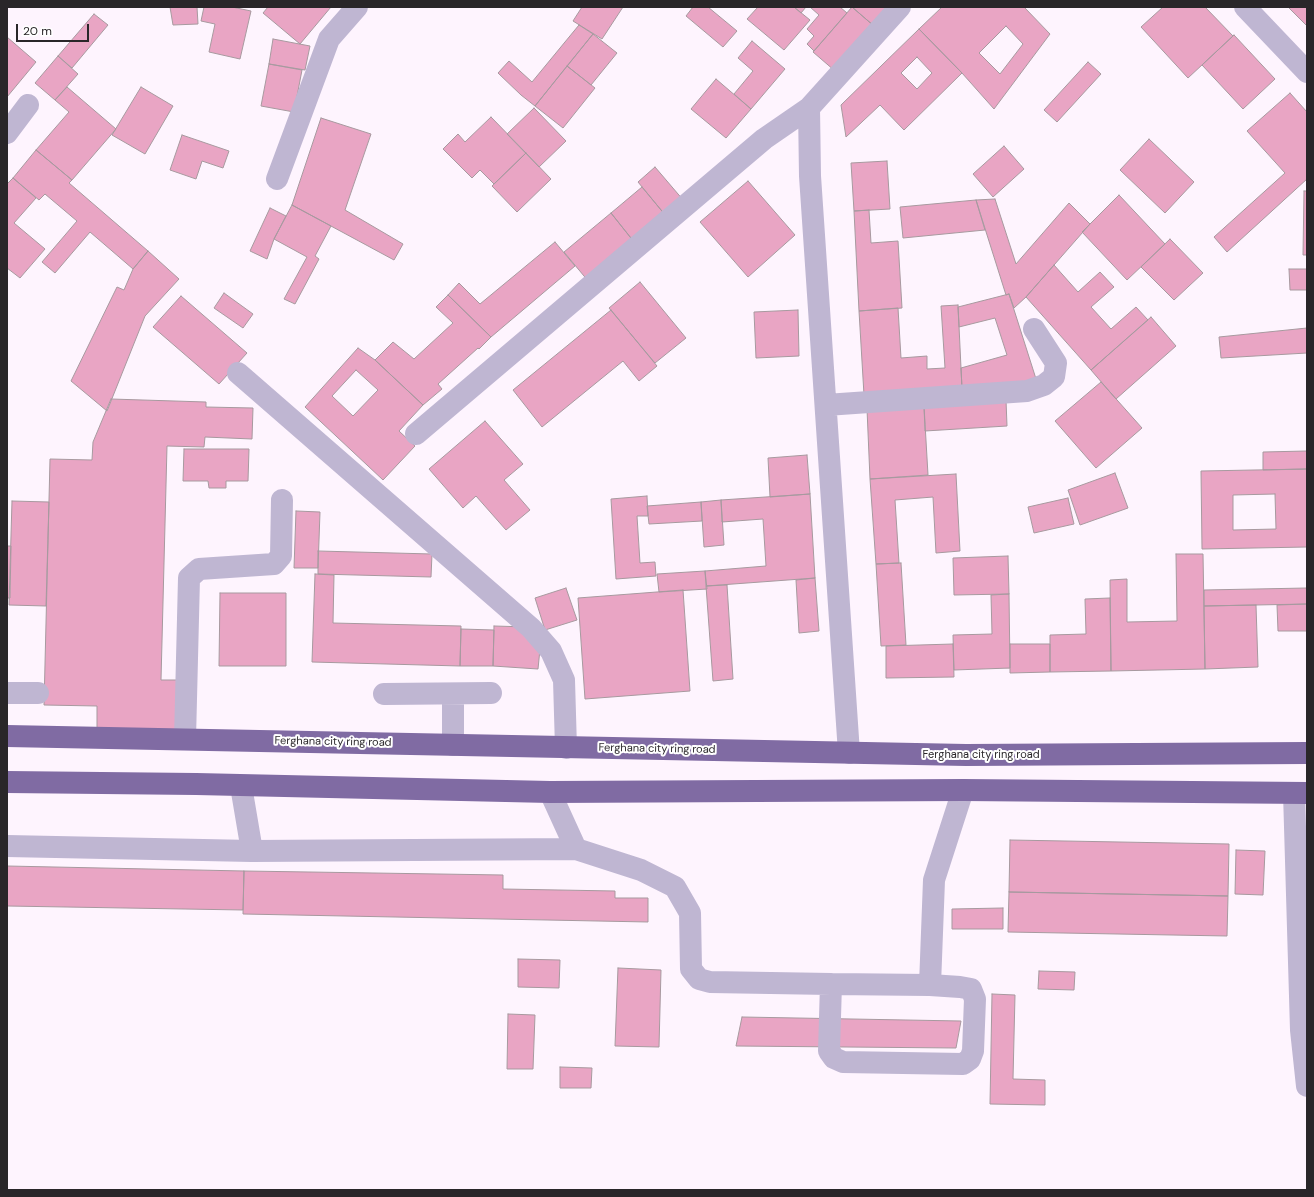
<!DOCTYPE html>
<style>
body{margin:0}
#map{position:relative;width:1314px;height:1197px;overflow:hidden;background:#fef4fe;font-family:"DM Sans",sans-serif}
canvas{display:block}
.frame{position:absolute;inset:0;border:8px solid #292629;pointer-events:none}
.scale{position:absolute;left:16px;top:24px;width:73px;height:18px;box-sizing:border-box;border:2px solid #292629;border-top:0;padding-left:5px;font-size:12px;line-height:14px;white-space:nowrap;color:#292629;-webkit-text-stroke:3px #fff;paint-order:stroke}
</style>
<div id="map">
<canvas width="1314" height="1197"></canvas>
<div class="frame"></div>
<div class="scale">20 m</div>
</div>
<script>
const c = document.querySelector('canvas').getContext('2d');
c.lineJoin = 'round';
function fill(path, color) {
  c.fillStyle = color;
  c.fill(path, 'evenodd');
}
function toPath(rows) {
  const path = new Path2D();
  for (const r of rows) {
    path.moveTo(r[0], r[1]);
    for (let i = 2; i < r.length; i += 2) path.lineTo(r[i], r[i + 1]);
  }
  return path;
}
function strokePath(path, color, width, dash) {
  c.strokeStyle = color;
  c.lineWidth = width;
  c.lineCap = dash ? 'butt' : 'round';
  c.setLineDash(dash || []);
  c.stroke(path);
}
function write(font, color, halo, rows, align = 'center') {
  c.font = font + ' "DM Sans",sans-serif';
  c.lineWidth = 4;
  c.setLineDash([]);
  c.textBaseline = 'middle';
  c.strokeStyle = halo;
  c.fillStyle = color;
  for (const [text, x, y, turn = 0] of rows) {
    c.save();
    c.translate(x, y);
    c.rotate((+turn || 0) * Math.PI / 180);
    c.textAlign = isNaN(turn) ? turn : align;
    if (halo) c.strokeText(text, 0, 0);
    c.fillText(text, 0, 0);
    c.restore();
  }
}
const building = toPath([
 [170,7,197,7,198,24,173,25,170,7],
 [204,7,232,7,251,11,240,59,209,52,215,24,201,21,204,7],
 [268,7,331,7,300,44,263,13,268,7],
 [582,7,623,7,602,39,573,21,582,7],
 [693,7,708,7,737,31,723,47,686,16,693,7],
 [758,7,794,7,810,20,784,50,747,19,758,7],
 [794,7,806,7,801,13,794,7],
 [810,7,840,7,847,13,814,51,807,44,814,36,807,29,819,15,810,7],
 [852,7,874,26,835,71,813,52,852,7],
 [852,7,891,7,874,26,852,7],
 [942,7,1024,7,1050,34,994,109,962,73,919,29,942,7],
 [1006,26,1023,44,1000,74,979,53,1006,26],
 [1163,7,1205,7,1233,36,1188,78,1141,27,1163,7],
 [1288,7,1307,7,1307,26,1288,7],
 [94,14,108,25,72,68,58,56,94,14],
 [579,25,593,34,535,106,521,95,498,73,509,61,532,82,579,25],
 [919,29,962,73,904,130,880,105,846,137,841,105,919,29],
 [917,57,932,73,917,89,901,73,917,57],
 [593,34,617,53,591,85,567,66,593,34],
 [1234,35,1275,79,1243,109,1202,65,1234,35],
 [7,37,36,62,7,97,7,37],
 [273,39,310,46,305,70,269,64,273,39],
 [752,41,785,69,751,109,734,94,753,71,738,58,752,41],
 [58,56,78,74,55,100,35,83,58,56],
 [1088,62,1101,74,1057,122,1044,110,1088,62],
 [269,64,302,70,294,112,261,106,269,64],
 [567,66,595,88,563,128,535,106,567,66],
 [716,79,751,109,726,138,691,109,716,79],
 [67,87,116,129,72,180,36,150,69,112,55,100,67,87],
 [141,87,173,106,145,154,112,135,141,87],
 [1290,93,1307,112,1307,179,1227,252,1214,237,1285,173,1247,131,1290,93],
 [534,108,566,141,539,167,507,134,534,108],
 [491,117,526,153,494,184,480,170,472,178,443,149,458,134,465,142,491,117],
 [321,118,371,134,345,210,403,244,394,260,292,205,321,118],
 [182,135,229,151,223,168,202,161,196,179,170,170,182,135],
 [1149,139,1194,182,1165,213,1120,170,1149,139],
 [1004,146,1024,169,993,197,973,174,1004,146],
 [36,150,72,180,69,183,148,251,133,269,90,232,55,273,42,262,77,221,45,194,39,200,13,178,36,150],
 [526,153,551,179,517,212,492,186,526,153],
 [887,161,890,209,854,211,851,163,887,161],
 [655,167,684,201,666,216,638,182,655,167],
 [13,178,36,198,14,223,45,249,20,278,7,268,7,184,13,178],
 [748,181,795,235,748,277,700,222,748,181],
 [642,187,666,216,634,242,611,213,642,187],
 [1304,191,1307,191,1307,255,1303,255,1304,191],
 [1119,195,1165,244,1127,280,1082,232,1119,195],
 [995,199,1016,264,1069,203,1090,224,1026,297,1014,308,1009,294,1006,295,976,200,995,199],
 [976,200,985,230,903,238,900,207,976,200],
 [292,205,331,226,315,256,319,259,295,304,284,299,307,257,274,239,292,205],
 [270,208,286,216,274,239,267,259,250,251,270,208],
 [869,210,871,243,898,241,902,308,859,311,854,211,869,210],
 [611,213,635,243,589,282,564,252,611,213],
 [1170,239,1203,273,1174,300,1141,267,1170,239],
 [555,242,575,266,491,337,448,295,459,283,480,304,555,242],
 [148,251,179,279,145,316,107,411,71,381,117,287,124,290,133,269,148,251],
 [1054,265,1078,292,1100,272,1114,287,1091,307,1111,329,1136,307,1148,320,1091,370,1026,297,1054,265],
 [1289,269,1307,269,1307,290,1290,290,1289,269],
 [640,282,686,338,655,363,609,308,640,282],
 [224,293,253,314,243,328,214,308,224,293],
 [1009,294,1037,382,962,389,961,368,1007,355,995,318,959,327,958,307,1009,294],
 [448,295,491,337,479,349,478,348,438,384,442,389,423,405,375,360,393,342,414,359,453,323,436,307,448,295],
 [181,296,247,353,219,384,153,327,181,296],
 [958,305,962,389,864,395,859,311,898,308,901,358,927,356,927,369,945,368,941,306,958,305],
 [611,310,657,366,639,381,623,361,542,427,513,390,611,310],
 [798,310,799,356,756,358,754,312,798,310],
 [1151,317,1176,346,1116,399,1091,370,1151,317],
 [1307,328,1307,353,1221,358,1219,337,1307,328],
 [358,348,375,360,423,405,399,431,415,446,383,480,305,407,358,348],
 [356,370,378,390,353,416,332,396,356,370],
 [1101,382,1142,428,1096,468,1055,421,1101,382],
 [111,399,206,402,206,407,253,408,252,439,205,437,204,447,167,446,161,680,180,680,179,732,97,730,97,706,44,705,50,459,92,460,93,442,111,399],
 [1006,400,1007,426,925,431,924,406,1006,400],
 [924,406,928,475,870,479,867,409,924,406],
 [485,421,523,464,504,480,530,510,506,530,476,496,463,508,429,469,485,421],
 [184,449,249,449,248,481,226,481,226,488,209,488,208,481,183,481,184,449],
 [1307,451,1307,469,1263,470,1263,452,1307,451],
 [807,455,810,494,770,497,768,458,807,455],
 [1307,469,1307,547,1202,549,1201,471,1307,469],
 [1275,494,1276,529,1233,530,1233,495,1275,494],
 [1115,473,1128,508,1080,525,1068,490,1115,473],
 [956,474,960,551,936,553,933,497,895,500,899,563,876,564,870,479,956,474],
 [810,494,815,578,706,586,705,571,766,566,763,519,722,522,721,500,810,494],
 [647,496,648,516,637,516,640,563,655,562,656,576,616,579,611,499,647,496],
 [1068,498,1074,524,1034,533,1028,507,1068,498],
 [721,500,724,545,704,547,701,502,721,500],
 [12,501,49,502,46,606,9,605,12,501],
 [701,502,702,521,649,524,647,506,701,502],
 [296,511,320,512,318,568,294,568,296,511],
 [7,546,11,546,10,598,7,598,7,546],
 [318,551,432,554,431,577,318,574,318,551],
 [1176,554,1203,554,1205,669,1111,671,1110,580,1127,579,1127,622,1177,621,1176,554],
 [1008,556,1009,594,954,595,953,558,1008,556],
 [901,563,906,645,881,646,876,564,901,563],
 [705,571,707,589,659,592,657,574,705,571],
 [315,574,334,575,333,623,461,626,460,666,312,662,315,574],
 [815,578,819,631,799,633,796,580,815,578],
 [727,585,733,679,713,681,706,586,727,585],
 [566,588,577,620,545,630,535,598,566,588],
 [1307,588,1307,604,1204,606,1204,590,1307,588],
 [683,590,690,691,585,699,578,598,683,590],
 [220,593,286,593,286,666,219,666,220,593],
 [1009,594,1010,668,954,670,953,635,992,634,991,595,1009,594],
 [1110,598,1111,671,1050,672,1050,635,1086,634,1085,599,1110,598],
 [1307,604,1307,631,1278,631,1277,605,1307,604],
 [1256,605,1258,667,1205,669,1204,606,1256,605],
 [494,626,528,627,540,649,538,669,493,666,494,626],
 [461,629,494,630,493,666,460,666,461,629],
 [953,644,954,677,886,678,886,646,953,644],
 [1010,644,1050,644,1050,672,1010,673,1010,644],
 [1010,840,1229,844,1228,896,1009,892,1010,840],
 [1236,850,1265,851,1263,895,1235,894,1236,850],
 [7,866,244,871,243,910,7,906,7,866],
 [244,871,503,875,503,889,615,891,615,898,648,898,648,922,243,914,244,871],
 [1009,892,1228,896,1227,936,1008,932,1009,892],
 [1003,908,1003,929,952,929,952,909,1003,908],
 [518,959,560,960,559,988,518,987,518,959],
 [618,968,661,970,659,1047,615,1046,618,968],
 [1039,971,1075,972,1074,990,1038,989,1039,971],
 [992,994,1015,995,1013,1079,1045,1080,1045,1105,990,1104,992,994],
 [508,1014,535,1015,533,1069,507,1069,508,1014],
 [742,1017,961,1021,956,1048,736,1046,742,1017],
 [560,1067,592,1068,591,1088,560,1088,560,1067]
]);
const minor = toPath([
 [1245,7,1307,72],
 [7,133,28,105],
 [277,179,329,39,357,7],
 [238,373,531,628,551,651,564,680,566,748],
 [826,405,1027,391,1044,385,1054,377,1056,363,1034,329],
 [416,434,764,139,809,108],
 [7,693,38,693],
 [384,694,491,693],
 [185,739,189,578,199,569,274,564,281,556,282,500],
 [453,745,453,694],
 [849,753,810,176,809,108,900,7],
 [241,786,252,851],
 [550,792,576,849,641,870,675,887,690,913,691,969,699,979,710,982,831,984,829,1051,834,1058,843,1062,963,1064,970,1059,973,1051,975,999,971,989,960,987,930,985,934,880,963,790],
 [1294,793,1301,1030,1307,1086],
 [7,846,252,851,576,849],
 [831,984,930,985]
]);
const highway = toPath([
 [7,736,966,755,1307,753],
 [7,782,196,784,550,792,963,790,1307,793]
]);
const streetNames = [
 ["Ferghana city ring road",333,742,1],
 ["Ferghana city ring road",657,749,1],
 ["Ferghana city ring road",981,755]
];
fill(building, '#e9a5c4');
strokePath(building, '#a7999f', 1);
strokePath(minor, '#bfb6d2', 22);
strokePath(highway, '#806ba3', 22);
write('11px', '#292629', '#fff', streetNames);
</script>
